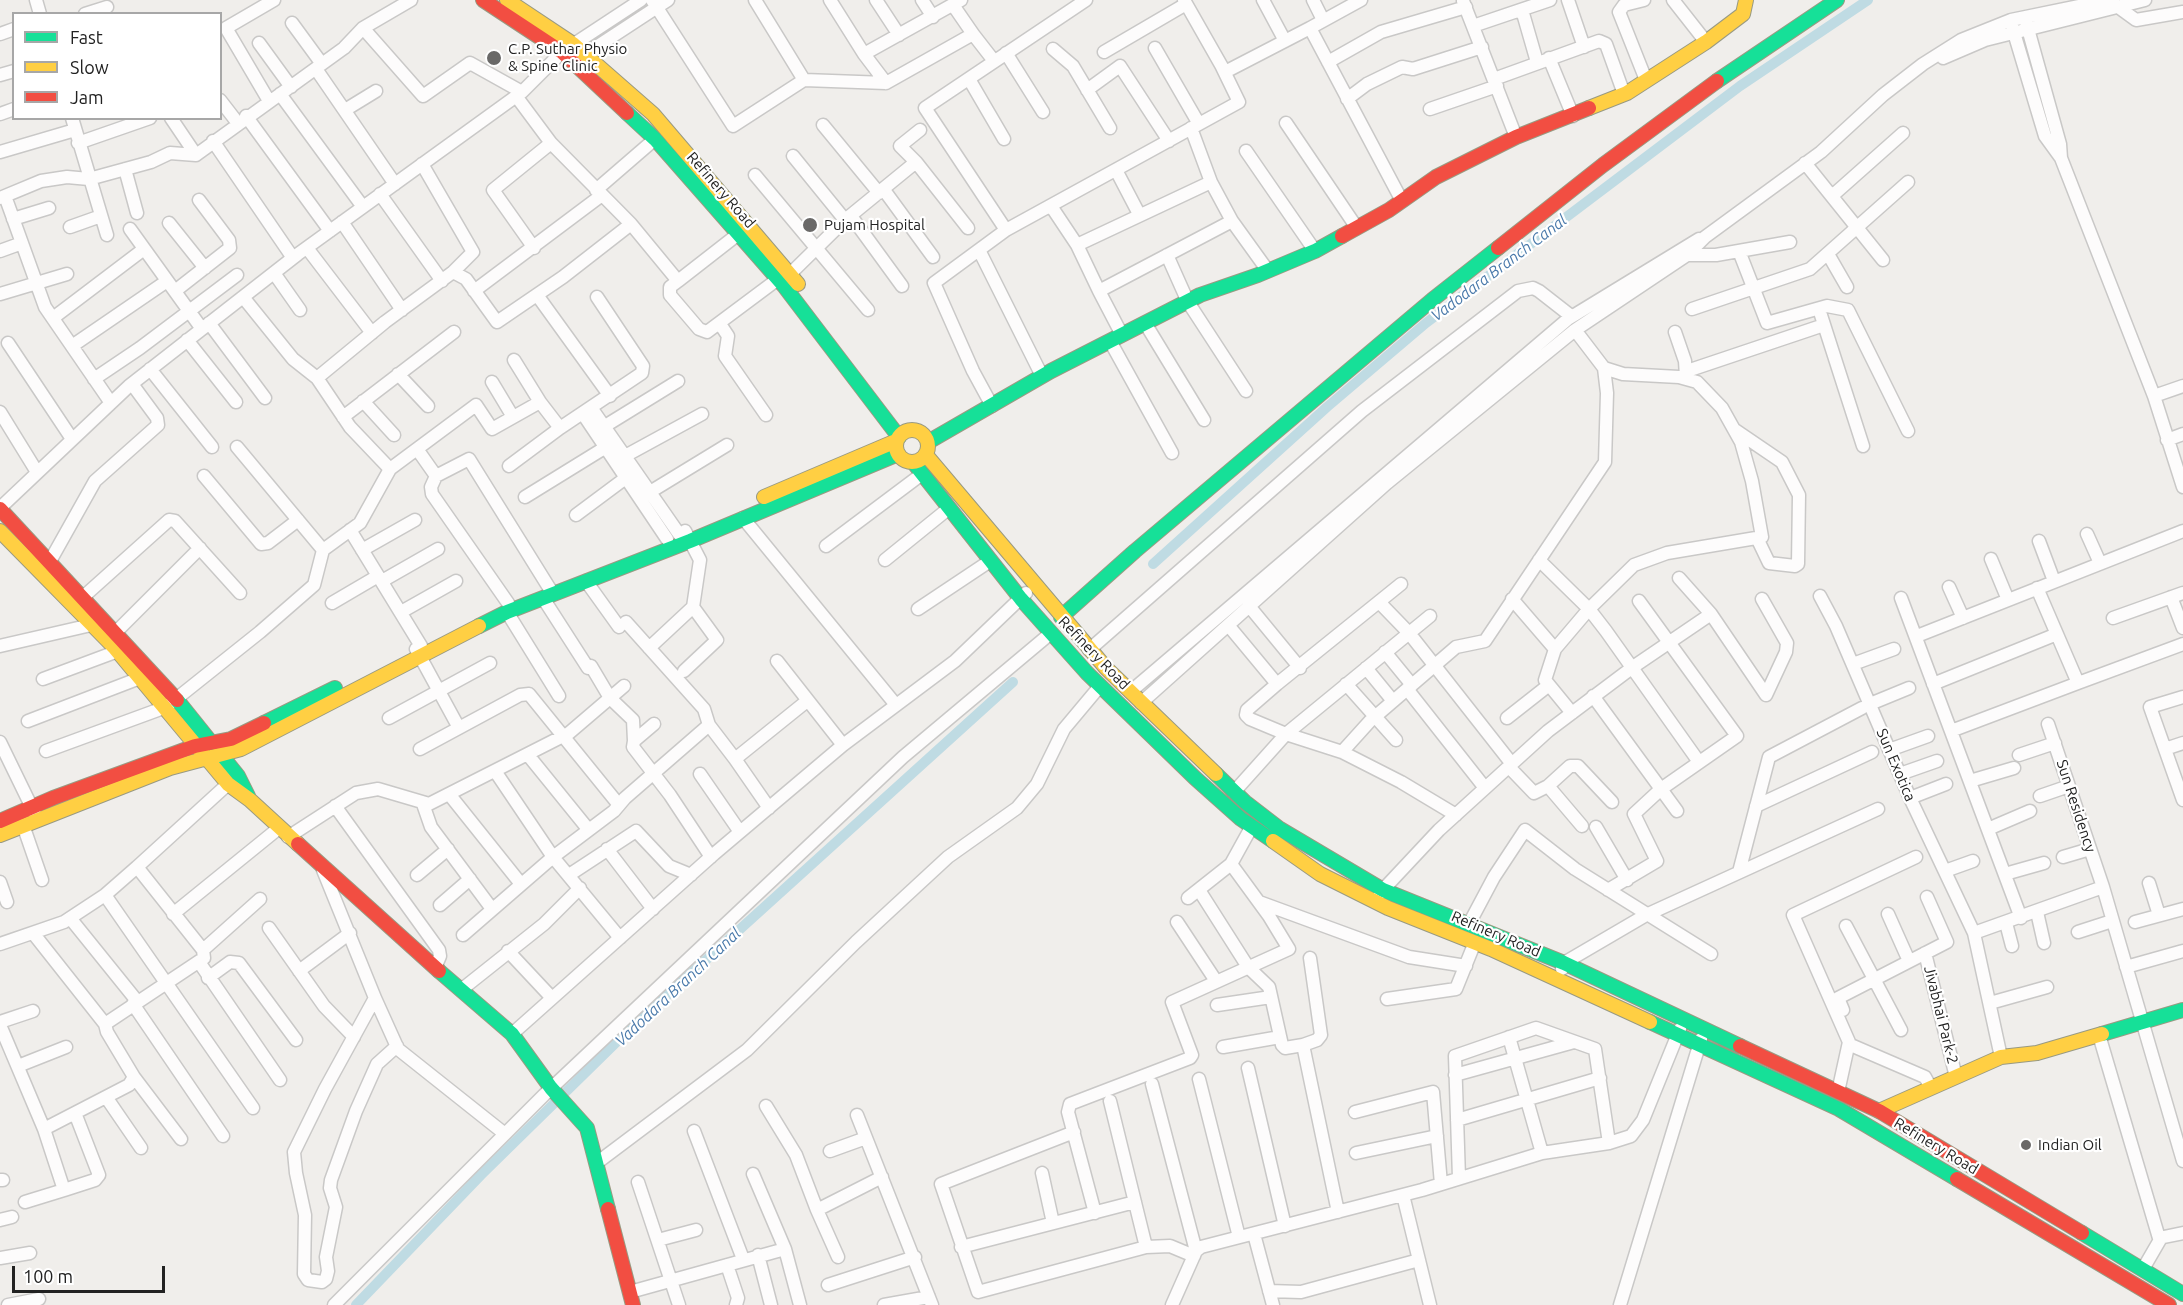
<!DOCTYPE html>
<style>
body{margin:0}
#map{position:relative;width:2183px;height:1305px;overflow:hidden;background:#f0eeeb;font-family:Ubuntu,sans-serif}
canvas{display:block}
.legend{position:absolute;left:12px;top:12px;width:210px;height:108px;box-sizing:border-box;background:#fff;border:2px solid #a7a7a7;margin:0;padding:8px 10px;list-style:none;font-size:18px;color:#222}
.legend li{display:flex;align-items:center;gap:12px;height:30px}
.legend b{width:30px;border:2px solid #a7a7a7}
.scale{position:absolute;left:12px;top:1266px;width:153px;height:27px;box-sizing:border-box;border:3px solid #222;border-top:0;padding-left:8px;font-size:18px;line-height:21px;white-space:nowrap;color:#222;-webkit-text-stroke:4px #fff;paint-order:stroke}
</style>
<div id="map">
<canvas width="2183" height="1305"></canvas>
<ul class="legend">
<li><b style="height:8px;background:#16e098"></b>Fast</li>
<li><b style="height:8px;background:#ffcf43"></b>Slow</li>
<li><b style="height:8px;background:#f24e42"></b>Jam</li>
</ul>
<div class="scale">100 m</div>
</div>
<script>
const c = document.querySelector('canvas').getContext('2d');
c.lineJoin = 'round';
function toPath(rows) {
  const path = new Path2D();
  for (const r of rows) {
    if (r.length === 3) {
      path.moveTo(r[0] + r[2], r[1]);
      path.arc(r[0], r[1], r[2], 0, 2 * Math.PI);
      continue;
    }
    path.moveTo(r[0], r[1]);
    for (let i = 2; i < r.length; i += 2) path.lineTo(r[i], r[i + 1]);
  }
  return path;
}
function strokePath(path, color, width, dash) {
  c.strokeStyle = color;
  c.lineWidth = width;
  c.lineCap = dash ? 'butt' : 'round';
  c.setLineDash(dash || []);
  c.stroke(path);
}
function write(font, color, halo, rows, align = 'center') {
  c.font = font + ' Ubuntu,sans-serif';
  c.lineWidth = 4.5;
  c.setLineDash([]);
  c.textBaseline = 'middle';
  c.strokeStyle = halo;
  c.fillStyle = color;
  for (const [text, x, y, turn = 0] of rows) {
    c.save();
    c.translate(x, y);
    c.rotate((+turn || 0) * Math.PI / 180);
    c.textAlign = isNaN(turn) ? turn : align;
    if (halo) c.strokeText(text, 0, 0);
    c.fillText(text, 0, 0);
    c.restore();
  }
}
const canal = toPath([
 [1153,564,1327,407,1426,323,1740,86,1868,0],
 [356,1305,481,1175,633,1026,1013,682]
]);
const street = toPath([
 [36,0,40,14],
 [652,0,733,126,804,80,755,0],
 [830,0,864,54],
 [876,0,899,35],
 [922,0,933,17],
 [961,0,864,54,886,83,973,34,994,61],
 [1184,0,1225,72,1310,28],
 [1263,0,1285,41],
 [1313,0,1323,20],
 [1361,0,1310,28,1402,201],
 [1568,0,1584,47],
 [1644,0,1624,5,1619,12,1646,80],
 [1673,0,1706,42],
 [1463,1,1516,137],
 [2114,4,2136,20,2183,12],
 [953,5,973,34],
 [1522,10,1537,62],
 [85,14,107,7],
 [2025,18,2060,144,2061,158,2154,396,2183,487],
 [292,23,322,64],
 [1473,26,1550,0],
 [2012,26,2045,136,2061,158],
 [363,28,423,96,470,63,522,92],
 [0,34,14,29],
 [259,43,291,87],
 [1155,48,1199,124],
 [1053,49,1073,66,1110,128],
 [1104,52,1186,4],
 [1006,53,1043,112],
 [581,57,668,0],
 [1549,58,1573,116],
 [1943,58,1985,40,2145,0],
 [1328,62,1381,32,1466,7],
 [316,69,395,184],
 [0,75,14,71],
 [969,79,1004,139],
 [1494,79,1599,41,1606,44,1624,94],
 [804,80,886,83],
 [1087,90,1120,66,1169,141],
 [280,94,363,207],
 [516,96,551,143],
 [1347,99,1367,84,1402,67,1413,69,1482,47],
 [220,100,237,122],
 [269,101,226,28,274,0],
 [1430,109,1497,86],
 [345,110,376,91],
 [0,114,14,109],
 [246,116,330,231],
 [72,118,107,235],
 [171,118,196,155],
 [1286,123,1357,228],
 [823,125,879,193],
 [1191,128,1211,182,1232,221],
 [213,141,293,258],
 [78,143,150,118],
 [1246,151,1315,251],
 [0,152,75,130],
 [793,156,845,220],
 [916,162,968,228],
 [1805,163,1883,260],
 [422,164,473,252,453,272],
 [125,169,137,213],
 [1116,170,1139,214],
 [755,175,868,310],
 [1211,182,1077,245,1099,291,1232,221,1268,271],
 [596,190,655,139],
 [884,190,933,257],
 [380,194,442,281],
 [5,196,45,307,111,403],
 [1832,196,1903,133],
 [0,198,41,181,67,177,89,179,151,162,170,153,196,155,344,48,363,28,411,0],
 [1051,206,1077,245],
 [851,216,902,286],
 [13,219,49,208],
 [342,222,402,310],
 [169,223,205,268],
 [70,227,101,216],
 [130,229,202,329],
 [1006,230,1239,102,1221,65],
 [307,248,372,333],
 [534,248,493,190,551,143,631,224,678,281,737,235],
 [979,250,1042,376],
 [0,251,22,243],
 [1739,251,1767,323,1827,306,1848,310,1908,431],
 [1828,254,1847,287],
 [1167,255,1188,302,1246,391],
 [1687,255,1716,255,1790,242],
 [274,273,300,310],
 [786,278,845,220,916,162,900,146,920,130],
 [678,281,670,287,670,295,699,329,707,332,778,279],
 [175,291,230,248,229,240,199,200],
 [474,291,602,195],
 [1099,291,1122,335],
 [0,294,67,274],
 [537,295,610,396],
 [243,297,293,359,317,378],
 [1692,309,1810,269,1908,182],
 [1819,309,1863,446],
 [53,318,144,249],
 [209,323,265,398],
 [1145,323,1204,420],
 [720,324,728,336,725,356,766,415],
 [1675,332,1685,361,1686,377],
 [187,340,236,402],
 [1110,341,1172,453],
 [8,343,72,439],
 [72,346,167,281],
 [514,360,540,402],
 [150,369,212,447],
 [1687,371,1824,325],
 [398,374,428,406],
 [94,379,140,348,237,275],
 [492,382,513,417],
 [2154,396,2183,386],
 [363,401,394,435],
 [992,406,973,371,934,283,1006,230,925,108,1086,0],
 [592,409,679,534],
 [0,412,37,472],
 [583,414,667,539],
 [343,417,454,332],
 [605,426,678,381],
 [1735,430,1782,462,1799,495,1798,564,1795,566,1769,563,1757,538],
 [2167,440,2183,434],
 [237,447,323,550],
 [417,449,436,476,469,459,553,594],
 [625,456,702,414],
 [509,466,560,428],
 [390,469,476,405,492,429,540,402,560,428,642,373,643,366,597,297],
 [204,476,261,544,268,543,298,520],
 [436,476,431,487,432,494,508,603],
 [650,492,727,445],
 [525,497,606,447],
 [0,508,129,386,298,254,522,92,562,52,641,0],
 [576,515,627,477],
 [743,518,896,705],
 [350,530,421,646],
 [2087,534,2100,563],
 [2039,541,2054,581],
 [826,546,922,474],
 [362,550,415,520],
 [1991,559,2008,600],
 [885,560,948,509],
 [1539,560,1589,609,1606,631,1699,762],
 [49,563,95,481,158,425,157,418,132,384],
 [1679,578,1711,614],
 [382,581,438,549],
 [586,581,619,627],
 [1401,584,1277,684,1247,710,1246,715,1250,719,1286,734,1342,752,1401,782,1456,815],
 [1949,587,1963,618],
 [1820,596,1836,626,1910,798,1974,933,2001,1057],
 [2171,597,2183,628],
 [82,598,169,520,175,521,240,593],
 [543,598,588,668],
 [1901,598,2021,918],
 [1512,599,1555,649],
 [1762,599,1787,643,1786,652,1766,695],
 [1379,602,1409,633,1512,764],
 [332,603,378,576],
 [1249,606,1300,668],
 [918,609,990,561],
 [401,612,456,581],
 [507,612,559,696],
 [2113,618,2183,593],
 [626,622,704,709,709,725],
 [1228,625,1277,684],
 [115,633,200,548],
 [1917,636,2183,531],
 [0,646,91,625],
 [649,648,693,607],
 [416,649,459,728],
 [1089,650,1362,411,1518,291,1533,288,1539,291,1571,316],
 [1385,652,1412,685],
 [777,661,843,745],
 [1853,664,1894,649],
 [591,666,610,698,633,720,634,741],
 [1366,668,1393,701],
 [684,671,717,640,693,607,700,560,685,531],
 [43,679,118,651],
 [2078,683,2183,644],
 [1346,684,1396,740],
 [1933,684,2057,634],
 [1407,689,1485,788],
 [1130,692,1568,319,1699,239],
 [1593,696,1677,811],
 [2183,697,2150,707,2183,800],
 [1141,703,1387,483,1575,330,1687,255,1705,237,1821,152,1883,95,1923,64,1961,40,2011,20,2108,0],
 [1870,704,1909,688],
 [1572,713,1545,680,1555,649,1589,609,1634,565,1667,553,1762,537,1752,481,1741,442,1722,408,1697,382,1679,377,1623,374,1604,368],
 [389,718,490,663],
 [1507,718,1549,685],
 [28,721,140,678],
 [654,724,634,741,633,747,670,795,711,857],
 [2048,724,2103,887,2183,1161],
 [1951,731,2078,683,2037,588],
 [0,742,35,814],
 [420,749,520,695,529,694,619,805],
 [2165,749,2183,743],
 [1889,750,1928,736],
 [46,751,166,707,260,632,314,585,323,550,360,523,390,469,350,427,317,378,385,322,453,272,466,279,497,322,563,277,631,224],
 [1342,752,1370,721,1456,647,1485,641,1605,462,1607,393,1604,368,1575,330],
 [528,755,588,829],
 [2019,755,2055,743],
 [735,759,769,808],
 [1509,767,1534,793,1548,786,1570,766,1578,766,1612,802],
 [700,774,740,832],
 [1900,774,1937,761],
 [1970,781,2014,768],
 [1548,786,1582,826],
 [1234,792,1286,734,1430,616],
 [449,794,521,884],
 [2040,796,2069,786],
 [1910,798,1946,784],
 [423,804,431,827,492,909],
 [335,806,439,950,440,956,435,968],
 [1756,806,1872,752],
 [23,825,42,880],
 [1596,827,1627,880],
 [1988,829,2030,811],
 [288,837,356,793,378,789,429,804,569,733,624,686],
 [607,849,653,909],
 [2063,857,2090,849],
 [323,870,375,998,325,1089,294,1152,296,1173,305,1215,304,1274,308,1280,322,1282,326,1279,328,1271,326,1257,336,1207,330,1188,331,1180,356,1111,377,1064,397,1046],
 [1945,871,1973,861],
 [1739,872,1769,757,1862,708],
 [2005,874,2044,863],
 [417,875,448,849],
 [569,875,636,831,669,866,691,875],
 [0,882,7,902],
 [2149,883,2159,915],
 [1199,890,1248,967,1269,987,1282,1045,1285,1048,1303,1045,1338,1212],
 [1608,890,1657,861,1634,814,1661,789,1737,736,1639,601],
 [1380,893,1439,830,1548,731,1633,667,1711,614,1766,695],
 [105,895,253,1108],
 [1188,898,1231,864],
 [1259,902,1409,957,1466,966],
 [440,905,470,879],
 [2037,912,2044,943],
 [173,914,279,828],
 [1888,914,1909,961],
 [70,918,137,1001],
 [1177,922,1216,981],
 [2135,922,2183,909],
 [2006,923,2012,946],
 [1469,924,1494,877,1525,830,1575,869,1711,954],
 [1846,926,1901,1030],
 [269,928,324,1006,354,1037],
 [2078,932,2112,921],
 [33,933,105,1024],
 [1974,933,2103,887],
 [463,935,553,857,495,771],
 [620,938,553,857,614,811,625,798,709,725,735,759,807,701],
 [0,944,64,922,105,895,137,867],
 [203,950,260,899],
 [508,951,552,998],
 [1925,953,1956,1077],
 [199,962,280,1080],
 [2126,967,2183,951],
 [1562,969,1564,963,1646,915,1878,809],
 [299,971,350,933],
 [208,978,230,962,239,963,296,1040],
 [461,990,544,924,580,888],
 [375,998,398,1049,505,1134],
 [1387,999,1456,989,1475,942],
 [1990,1003,2047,987],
 [133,1004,223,1136],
 [1217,1005,1271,997],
 [1843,1010,1838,998,1947,942,1927,897],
 [0,1022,33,1011],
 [0,1025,44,1129],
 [512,1034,714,854,843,745,955,661,1026,593],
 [2099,1035,2159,1238,2183,1233],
 [1509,1037,1542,1153],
 [1303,1045,1317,1040,1321,1035,1310,958],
 [1853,1046,1925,1077,1931,1088],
 [1223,1047,1280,1037],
 [18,1066,66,1047],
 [1248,1068,1285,1226],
 [1455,1075,1574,1042],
 [134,1077,181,1139],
 [1199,1079,1239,1237],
 [1152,1084,1196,1251],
 [1838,1092,1849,1042,1793,915,1916,857],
 [106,1097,141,1148],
 [766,1106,796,1155,817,1210],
 [1355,1112,1433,1092,1441,1184],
 [857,1115,932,1305],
 [1457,1120,1600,1078],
 [694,1131,743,1259],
 [1074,1132,941,1184,978,1292,1146,1247,1110,1101],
 [830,1151,866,1138],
 [1356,1153,1437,1136],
 [598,1162,747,1050,856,942,948,857,1017,808,1037,784,1064,729,1100,686],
 [1042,1173,1053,1223],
 [753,1174,785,1249],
 [1459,1178,1455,1056,1536,1028,1595,1049,1609,1143],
 [0,1180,3,1180],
 [638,1182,679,1305],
 [64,1190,95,1180,99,1175,75,1113],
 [1403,1195,1430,1305],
 [25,1202,64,1190,44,1129,129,1085,134,1077,107,1032,105,1024,204,958,203,950,137,867,228,784],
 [1095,1213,1068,1112,1070,1104,1190,1058,1192,1055,1172,1002,1289,949,1269,916,1231,864,1252,826],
 [0,1220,12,1217],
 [1254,1234,1273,1305],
 [658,1240,696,1230],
 [961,1247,1135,1202],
 [1146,1247,1170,1246,1194,1256],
 [758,1255,771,1305],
 [838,1257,817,1210,882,1177],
 [0,1258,30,1253],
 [727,1265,738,1298,736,1305],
 [2143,1269,2161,1238],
 [828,1285,915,1257],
 [1269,1291,1301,1292,1419,1260],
 [630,1292,785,1249,800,1305],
 [8,1305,39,1299],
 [334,1305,544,1095,903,757,1051,633],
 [884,1305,929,1297],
 [1172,1305,1196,1251,1201,1247,1422,1190,1542,1153,1609,1143,1631,1136,1643,1120,1680,1029],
 [1620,1305,1701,1039]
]);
const fast = toPath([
 [1717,81,1837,0],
 [627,113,655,139,784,286,899,437],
 [928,442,1051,371,1200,295,1258,275,1315,251,1342,236],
 [913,462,1021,599,1087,673,1195,778,1241,819,1273,841],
 [1061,617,1135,551,1432,300,1498,248],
 [479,626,507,612,690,541,898,454],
 [177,700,238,776,248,796],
 [264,723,335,688],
 [1216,774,1245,802,1280,829,1383,890,1564,963,1740,1046],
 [439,971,512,1034,551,1088,587,1128,608,1209],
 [1650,1022,1839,1109,1957,1179],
 [2102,1034,2183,1010],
 [2082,1233,2183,1294]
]);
const slow = toPath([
 [507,0,573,44,653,114,798,284],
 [1589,108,1627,93,1706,42,1743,14,1746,0],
 [912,446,16],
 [926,455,1106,668,1216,774],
 [764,497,896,441],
 [0,531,114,647,228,784,250,800,298,844],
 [0,835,170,768,241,749,479,626],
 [1273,841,1320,874,1388,908,1491,949,1650,1022],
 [1879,1111,2001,1057,2037,1053,2102,1034]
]);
const jam = toPath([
 [483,0,562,52,627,113],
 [1342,236,1389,210,1436,177,1516,137,1589,108],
 [1498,248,1603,165,1717,81],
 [0,509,177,700],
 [0,821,53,798,195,746,231,739,264,723],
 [298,844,439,971],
 [1740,1046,1879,1111,2082,1233],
 [1957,1179,2169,1305],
 [608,1209,633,1305]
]);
const markers = [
 [494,58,8,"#6a6968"],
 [810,225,8,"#6a6968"],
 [2026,1145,6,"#6a6968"]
];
const poiNames = [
 ["C.P. Suthar Physio",508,49],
 ["& Spine Clinic",508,66],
 ["Pujam Hospital",824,225],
 ["Indian Oil",2038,1145]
];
const streetNames = [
 ["Refinery Road",721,190,49],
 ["Refinery Road",1094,653,46],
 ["Sun Exotica",1896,765,67],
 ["Sun Residency",2076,806,72],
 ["Refinery Road",1496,934,23],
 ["Jivabhai Park-2",1941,1015,76],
 ["Refinery Road",1936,1146,31]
];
const waterNames = [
 ["Vadodara Branch Canal",1499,268,-37],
 ["Vadodara Branch Canal",678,987,-43]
];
strokePath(canal, '#bfdbe3', 10);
strokePath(street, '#c9c8c7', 15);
strokePath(fast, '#999a82', 16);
strokePath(slow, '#999a82', 16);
strokePath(jam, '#999a82', 16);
strokePath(street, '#fdfcfc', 12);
strokePath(fast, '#16e098', 14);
strokePath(slow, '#ffcf43', 14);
strokePath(jam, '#f24e42', 14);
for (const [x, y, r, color] of markers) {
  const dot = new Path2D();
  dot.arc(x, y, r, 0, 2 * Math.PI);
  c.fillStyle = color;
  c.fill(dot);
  strokePath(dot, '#fff', 2);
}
write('15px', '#222', '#fff', poiNames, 'left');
write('15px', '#222', '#fff', streetNames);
write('italic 16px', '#4a7aab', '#fff', waterNames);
</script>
